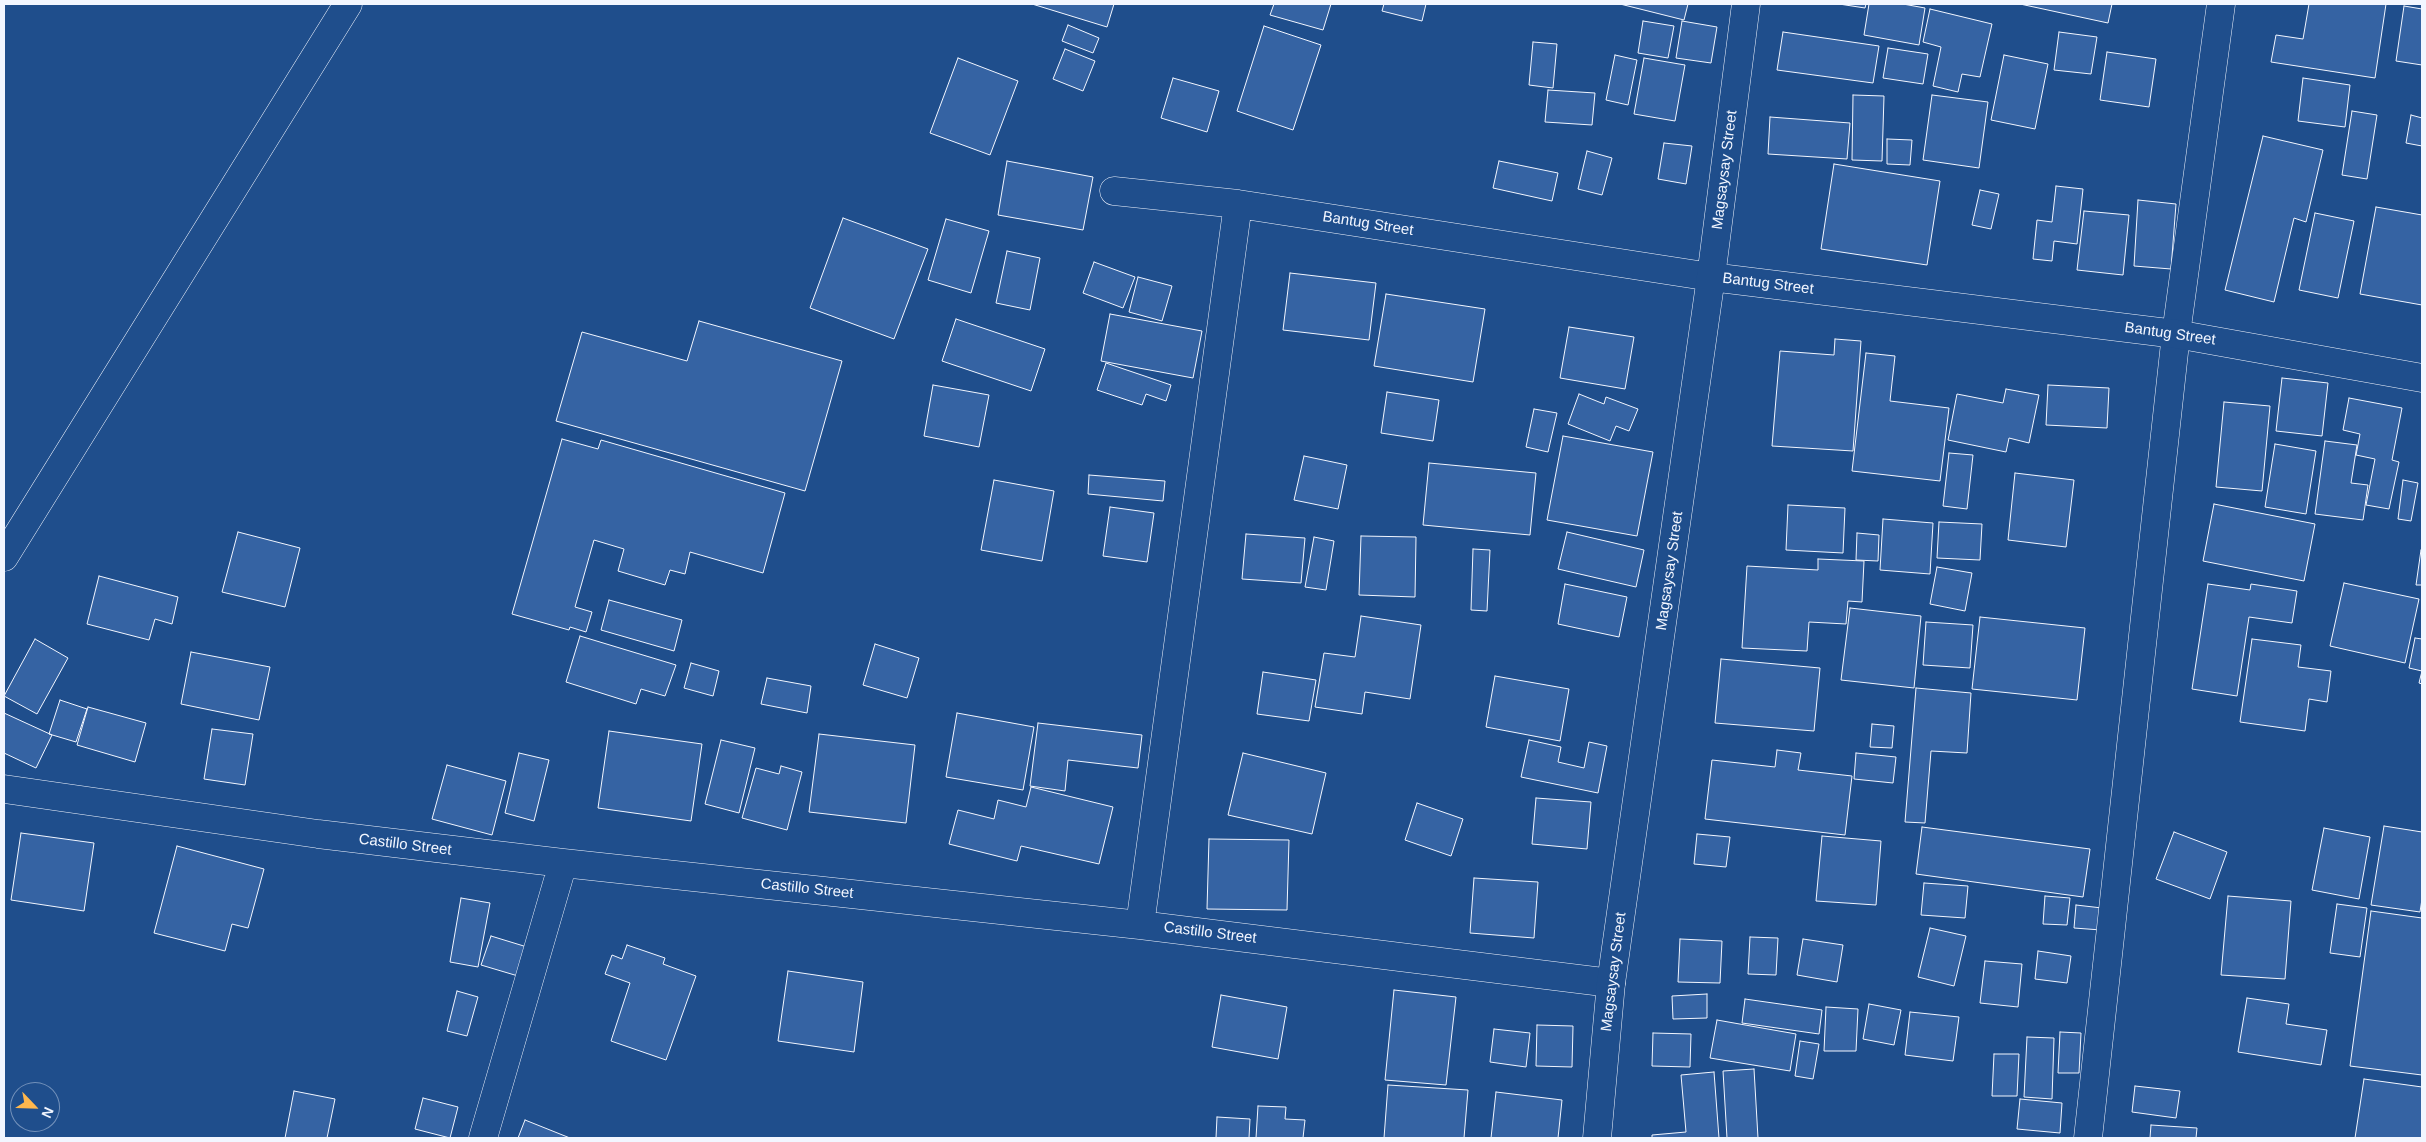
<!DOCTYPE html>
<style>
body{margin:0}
#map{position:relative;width:2426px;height:1142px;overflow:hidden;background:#1f4e8c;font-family:Helvetica,sans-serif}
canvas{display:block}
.frame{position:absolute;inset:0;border:5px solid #f2f6ff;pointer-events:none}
.north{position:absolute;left:10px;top:1082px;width:50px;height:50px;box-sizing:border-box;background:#1f4e8c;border:1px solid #7391ba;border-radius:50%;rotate:114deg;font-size:14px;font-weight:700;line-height:20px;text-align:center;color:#f2f6ff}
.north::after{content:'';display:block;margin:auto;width:18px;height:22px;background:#ffb74d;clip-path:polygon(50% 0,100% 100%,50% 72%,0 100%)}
</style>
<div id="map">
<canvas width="2426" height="1142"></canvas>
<div class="frame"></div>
<div class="north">N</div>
</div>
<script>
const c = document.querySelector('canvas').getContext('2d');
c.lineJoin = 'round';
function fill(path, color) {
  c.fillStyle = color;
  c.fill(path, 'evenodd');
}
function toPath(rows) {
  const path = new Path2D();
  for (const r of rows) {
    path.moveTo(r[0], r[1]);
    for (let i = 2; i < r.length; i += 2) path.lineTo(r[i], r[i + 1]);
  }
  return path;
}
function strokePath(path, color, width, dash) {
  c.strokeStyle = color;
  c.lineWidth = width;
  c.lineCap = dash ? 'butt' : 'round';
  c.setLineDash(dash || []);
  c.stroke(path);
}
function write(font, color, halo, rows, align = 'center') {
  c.font = font + ' Helvetica,sans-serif';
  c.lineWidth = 4;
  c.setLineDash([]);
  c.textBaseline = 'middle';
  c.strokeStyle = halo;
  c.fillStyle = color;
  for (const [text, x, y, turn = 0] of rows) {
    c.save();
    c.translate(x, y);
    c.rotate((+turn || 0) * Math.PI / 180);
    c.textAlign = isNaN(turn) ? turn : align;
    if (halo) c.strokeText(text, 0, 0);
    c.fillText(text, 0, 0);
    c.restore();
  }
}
const building = toPath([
 [1032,4,1114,4,1107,27,1032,4],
 [1274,4,1331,4,1323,30,1270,15,1274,4],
 [1384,4,1426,4,1422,21,1382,11,1384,4],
 [1620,4,1688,4,1684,20,1620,4],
 [1839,4,1866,4,1865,8,1839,4],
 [1869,4,1903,4,1925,8,1919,45,1864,35,1869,4],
 [2020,4,2112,4,2108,23,2020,4],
 [2309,4,2386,4,2375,78,2271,62,2276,35,2303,39,2309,4],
 [2404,6,2422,9,2422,65,2396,61,2404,6],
 [1930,9,1992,24,1980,77,1962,74,1958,92,1933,86,1941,47,1923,42,1930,9],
 [1643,21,1674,26,1668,58,1638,53,1643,21],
 [1682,21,1717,27,1711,63,1676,58,1682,21],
 [1068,25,1099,38,1093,53,1062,41,1068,25],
 [1264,26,1321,45,1293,130,1237,111,1264,26],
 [1783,32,1879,46,1873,83,1777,70,1783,32],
 [2059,32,2097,37,2091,74,2054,70,2059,32],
 [1533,42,1557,44,1553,88,1529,85,1533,42],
 [1888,48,1928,54,1923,84,1883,78,1888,48],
 [1065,49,1095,61,1083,91,1053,79,1065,49],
 [2107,52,2156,59,2149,107,2100,100,2107,52],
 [1615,55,1637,60,1628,105,1606,100,1615,55],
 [2004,55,2048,64,2035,129,1991,120,2004,55],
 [958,58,1018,81,990,155,930,133,958,58],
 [1644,58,1685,65,1675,121,1634,114,1644,58],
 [1173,78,1219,91,1207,132,1161,118,1173,78],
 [2303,78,2350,85,2345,127,2298,121,2303,78],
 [1548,90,1595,93,1592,125,1545,122,1548,90],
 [1853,95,1884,96,1882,161,1852,160,1853,95],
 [1932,95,1988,102,1979,168,1923,160,1932,95],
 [2352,111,2377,115,2367,179,2342,175,2352,111],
 [2411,115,2422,118,2422,146,2406,143,2411,115],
 [1770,117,1850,123,1847,159,1768,154,1770,117],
 [2263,136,2323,150,2306,222,2294,218,2274,302,2225,290,2263,136],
 [1887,139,1912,140,1910,165,1887,164,1887,139],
 [1664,143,1692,146,1686,184,1658,179,1664,143],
 [1587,151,1612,158,1602,195,1578,189,1587,151],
 [1007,161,1093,177,1083,230,998,215,1007,161],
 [1499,161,1558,173,1552,201,1493,188,1499,161],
 [1834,164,1940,181,1927,265,1821,249,1834,164],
 [2056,186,2083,189,2077,244,2054,241,2052,261,2033,259,2037,220,2052,222,2056,186],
 [1980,190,1999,194,1991,229,1972,225,1980,190],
 [2138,200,2176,204,2171,269,2134,266,2138,200],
 [2376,207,2422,215,2422,305,2360,294,2376,207],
 [2084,211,2129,215,2123,275,2077,270,2084,211],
 [2315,213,2354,221,2338,298,2299,290,2315,213],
 [843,218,928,249,894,339,810,308,843,218],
 [946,219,989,231,971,293,928,280,946,219],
 [1007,251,1040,258,1030,310,996,303,1007,251],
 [1094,262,1135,277,1123,308,1083,293,1094,262],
 [1290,273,1376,283,1369,340,1283,330,1290,273],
 [1138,277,1172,286,1162,321,1129,312,1138,277],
 [1386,294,1485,309,1473,382,1374,366,1386,294],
 [1110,314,1202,331,1193,378,1101,361,1110,314],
 [956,319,1045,349,1031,391,942,361,956,319],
 [699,321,842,361,805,491,556,421,582,332,687,361,699,321],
 [1569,327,1634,337,1625,389,1560,378,1569,327],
 [1835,339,1861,341,1853,451,1772,446,1780,351,1834,355,1835,339],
 [1866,353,1895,356,1890,401,1949,408,1940,481,1852,471,1866,353],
 [1106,363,1171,385,1166,401,1146,394,1142,405,1097,390,1106,363],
 [2282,378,2328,383,2322,436,2276,431,2282,378],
 [933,385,989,395,979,447,924,436,933,385],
 [2048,385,2109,388,2107,428,2046,425,2048,385],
 [2006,389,2039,395,2029,443,2009,438,2006,452,1948,440,1957,394,2003,403,2006,389],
 [1387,392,1439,400,1433,441,1381,433,1387,392],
 [1579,394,1604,404,1606,397,1638,409,1629,431,1616,426,1610,441,1568,424,1579,394],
 [2349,398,2402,408,2392,460,2399,462,2389,509,2366,505,2375,459,2356,455,2360,434,2343,430,2349,398],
 [2224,402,2270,406,2262,491,2216,487,2224,402],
 [1534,409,1557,413,1548,452,1526,447,1534,409],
 [1563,436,1653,452,1637,536,1547,520,1563,436],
 [562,439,598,449,601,440,785,493,763,573,690,552,685,574,670,570,665,585,618,571,624,549,594,540,575,607,592,612,586,632,570,627,569,630,512,614,562,439],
 [2325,441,2357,445,2351,483,2368,485,2363,520,2315,514,2325,441],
 [2275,444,2316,451,2306,514,2265,507,2275,444],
 [1949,453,1973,455,1967,509,1943,506,1949,453],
 [1304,456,1347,465,1338,509,1294,500,1304,456],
 [1429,463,1536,473,1530,535,1423,525,1429,463],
 [2015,473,2074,480,2066,547,2008,540,2015,473],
 [1089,475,1165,481,1163,501,1088,494,1089,475],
 [994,480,1054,491,1042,561,981,550,994,480],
 [2403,480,2418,483,2411,521,2398,519,2403,480],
 [2214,504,2315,524,2304,581,2203,561,2214,504],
 [1788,505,1845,508,1843,553,1786,550,1788,505],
 [1110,507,1154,513,1147,562,1103,556,1110,507],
 [1883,519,1933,523,1930,574,1880,570,1883,519],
 [1939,522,1982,524,1980,560,1937,558,1939,522],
 [238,532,300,548,285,607,222,592,238,532],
 [1567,532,1644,550,1636,587,1558,569,1567,532],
 [1857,533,1879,535,1878,561,1856,560,1857,533],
 [1246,534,1305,538,1301,583,1242,579,1246,534],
 [1361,536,1416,537,1415,597,1359,595,1361,536],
 [1314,537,1334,541,1326,590,1305,587,1314,537],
 [1473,549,1490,550,1487,611,1471,610,1473,549],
 [2421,550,2422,550,2422,585,2416,585,2421,550],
 [1818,559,1864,561,1862,602,1848,601,1846,624,1809,622,1807,651,1742,648,1747,566,1818,570,1818,559],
 [1937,567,1972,573,1965,611,1930,604,1937,567],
 [99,576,178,597,172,624,155,619,149,640,87,624,99,576],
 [2344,583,2419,599,2405,663,2330,646,2344,583],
 [1565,584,1627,597,1619,637,1558,624,1565,584],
 [2208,584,2250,590,2251,584,2297,591,2292,623,2249,617,2237,696,2192,689,2208,584],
 [609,600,682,620,674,651,601,630,609,600],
 [1850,608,1921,616,1914,688,1841,680,1850,608],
 [1361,616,1421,625,1410,699,1365,692,1362,714,1315,707,1324,653,1355,657,1361,616],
 [1980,617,2085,628,2077,700,1972,689,1980,617],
 [1926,622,1973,625,1970,668,1923,665,1926,622],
 [580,636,676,665,665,696,641,689,636,704,566,682,580,636],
 [2415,638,2422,639,2422,684,2419,683,2422,671,2409,668,2415,638],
 [35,639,68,658,37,714,4,696,35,639],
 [2252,639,2301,645,2298,667,2331,671,2327,702,2309,699,2305,731,2240,722,2252,639],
 [875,644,919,658,907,698,863,685,875,644],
 [191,652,270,667,259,720,181,704,191,652],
 [1721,659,1820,668,1814,731,1715,723,1721,659],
 [691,663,719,671,713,696,684,688,691,663],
 [1263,672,1316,680,1309,721,1257,714,1263,672],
 [1495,676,1569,689,1560,741,1486,727,1495,676],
 [767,678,811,686,807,713,761,704,767,678],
 [1916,688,1971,693,1967,753,1931,751,1925,823,1905,822,1916,688],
 [60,700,87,709,76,742,49,734,60,700],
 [88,707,146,723,135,762,77,745,88,707],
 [4,713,52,735,36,768,4,753,4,713],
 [957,713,1034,727,1023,790,946,777,957,713],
 [1038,723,1142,735,1138,768,1068,760,1065,791,1030,786,1038,723],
 [1872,724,1894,726,1892,748,1870,747,1872,724],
 [212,729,253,734,245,785,204,779,212,729],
 [609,731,702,744,691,821,598,808,609,731],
 [819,734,915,745,906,823,809,812,819,734],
 [721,740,755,748,739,813,705,804,721,740],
 [1529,740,1561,747,1558,762,1584,768,1589,742,1607,746,1598,793,1521,777,1529,740],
 [1777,750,1801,753,1798,770,1852,776,1845,835,1705,819,1712,760,1775,767,1777,750],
 [519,753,549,760,534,821,505,813,519,753],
 [1243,753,1326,773,1312,834,1228,815,1243,753],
 [1856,753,1896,757,1893,783,1854,779,1856,753],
 [447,765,506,781,492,835,432,819,447,765],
 [781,766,802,772,787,830,742,818,756,768,779,774,781,766],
 [1031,787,1113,807,1099,864,1021,846,1017,861,949,844,958,810,994,819,998,800,1026,807,1031,787],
 [1536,798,1591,802,1587,849,1532,844,1536,798],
 [1417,803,1463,819,1451,856,1405,840,1417,803],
 [2384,826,2422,832,2422,899,2420,912,2371,905,2384,826],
 [1922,827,2090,849,2083,897,1916,874,1922,827],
 [2324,828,2370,837,2359,899,2312,890,2324,828],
 [2174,832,2227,852,2210,899,2156,879,2174,832],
 [21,833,94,843,84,911,11,900,21,833],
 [1697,834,1730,837,1726,867,1694,864,1697,834],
 [1822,836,1881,841,1876,905,1816,901,1822,836],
 [1209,839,1289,840,1287,910,1207,909,1209,839],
 [177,846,264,869,248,928,232,924,225,951,154,933,177,846],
 [1474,878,1538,882,1534,938,1470,933,1474,878],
 [1924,883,1968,886,1965,918,1921,915,1924,883],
 [2045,896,2070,898,2067,925,2043,924,2045,896],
 [2228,896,2291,901,2285,979,2221,975,2228,896],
 [461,898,490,903,478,967,450,962,461,898],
 [2337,904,2367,908,2360,957,2330,953,2337,904],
 [2076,905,2102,908,2101,930,2074,928,2076,905],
 [2371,911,2422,918,2422,1075,2350,1066,2371,911],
 [1930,928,1966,936,1954,986,1918,977,1930,928],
 [491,936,527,947,518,976,481,965,491,936],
 [1750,937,1778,938,1776,975,1748,974,1750,937],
 [1680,939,1722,941,1720,983,1678,982,1680,939],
 [1803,939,1843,945,1837,982,1797,975,1803,939],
 [627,945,665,958,663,964,696,976,666,1060,611,1041,630,983,605,974,612,955,622,959,627,945],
 [2038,951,2071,956,2067,983,2035,979,2038,951],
 [1985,961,2022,964,2018,1007,1980,1003,1985,961],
 [788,971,863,982,854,1052,778,1041,788,971],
 [1394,990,1456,997,1446,1085,1385,1080,1394,990],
 [457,991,478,997,467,1036,447,1031,457,991],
 [1707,994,1707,1018,1673,1019,1672,996,1707,994],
 [1221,995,1287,1007,1278,1059,1212,1047,1221,995],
 [2247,998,2289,1004,2286,1024,2327,1030,2321,1065,2238,1052,2247,998],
 [1745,999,1822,1010,1819,1034,1742,1023,1745,999],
 [1869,1004,1901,1010,1894,1045,1863,1039,1869,1004],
 [1826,1007,1858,1009,1856,1051,1824,1051,1826,1007],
 [1910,1012,1959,1017,1953,1061,1905,1055,1910,1012],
 [1717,1020,1796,1034,1790,1071,1710,1058,1717,1020],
 [1537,1025,1573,1026,1572,1067,1536,1066,1537,1025],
 [1494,1029,1530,1033,1526,1067,1490,1062,1494,1029],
 [2060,1032,2081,1033,2079,1073,2058,1073,2060,1032],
 [1653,1033,1691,1034,1690,1067,1652,1066,1653,1033],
 [2027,1037,2054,1038,2052,1099,2024,1097,2027,1037],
 [1800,1041,1819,1044,1813,1079,1795,1076,1800,1041],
 [1994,1054,2019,1054,2017,1096,1992,1096,1994,1054],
 [1754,1069,1758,1138,1727,1138,1723,1071,1754,1069],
 [1714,1072,1719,1138,1652,1138,1652,1135,1686,1132,1681,1075,1714,1072],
 [2364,1079,2422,1087,2422,1138,2355,1138,2364,1079],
 [1388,1085,1468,1090,1464,1138,1384,1138,1388,1085],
 [2135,1086,2180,1091,2176,1118,2132,1112,2135,1086],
 [294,1091,335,1099,327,1138,285,1138,294,1091],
 [1496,1092,1562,1100,1558,1138,1491,1138,1496,1092],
 [423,1098,458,1107,450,1138,415,1129,423,1098],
 [2020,1099,2062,1103,2060,1133,2017,1129,2020,1099],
 [1258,1106,1286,1107,1285,1119,1305,1120,1303,1138,1256,1138,1258,1106],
 [1217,1117,1250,1119,1249,1138,1216,1138,1217,1117],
 [525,1120,570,1138,518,1138,525,1120],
 [2151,1125,2197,1128,2196,1138,2150,1138,2151,1125]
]);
const minor = toPath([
 [1114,191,1238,204,1711,277],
 [4,557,348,4],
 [4,789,318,834,563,863,1140,925,1611,983],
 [1140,925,1238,204],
 [483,1138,563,863],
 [2088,1138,2176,334,2221,4]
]);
const tertiary = toPath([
 [1711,277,2176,334,2422,378],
 [1597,1138,1611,983,1711,277,1746,4]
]);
const streetNames = [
 ["Magsaysay Street",1725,170,-83],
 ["Bantug Street",1368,224,9],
 ["Bantug Street",1768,284,7],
 ["Bantug Street",2170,334,8],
 ["Magsaysay Street",1670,571,-82],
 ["Castillo Street",405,845,7],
 ["Castillo Street",807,889,6],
 ["Castillo Street",1210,933,7],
 ["Magsaysay Street",1614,972,-83]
];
fill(building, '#3563a3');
strokePath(building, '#f2f6ff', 1);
strokePath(minor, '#f2f6ff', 29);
strokePath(tertiary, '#f2f6ff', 29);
strokePath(minor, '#1f4e8c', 28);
strokePath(tertiary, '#1f4e8c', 28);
write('15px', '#f2f6ff', '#1f4e8c', streetNames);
</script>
